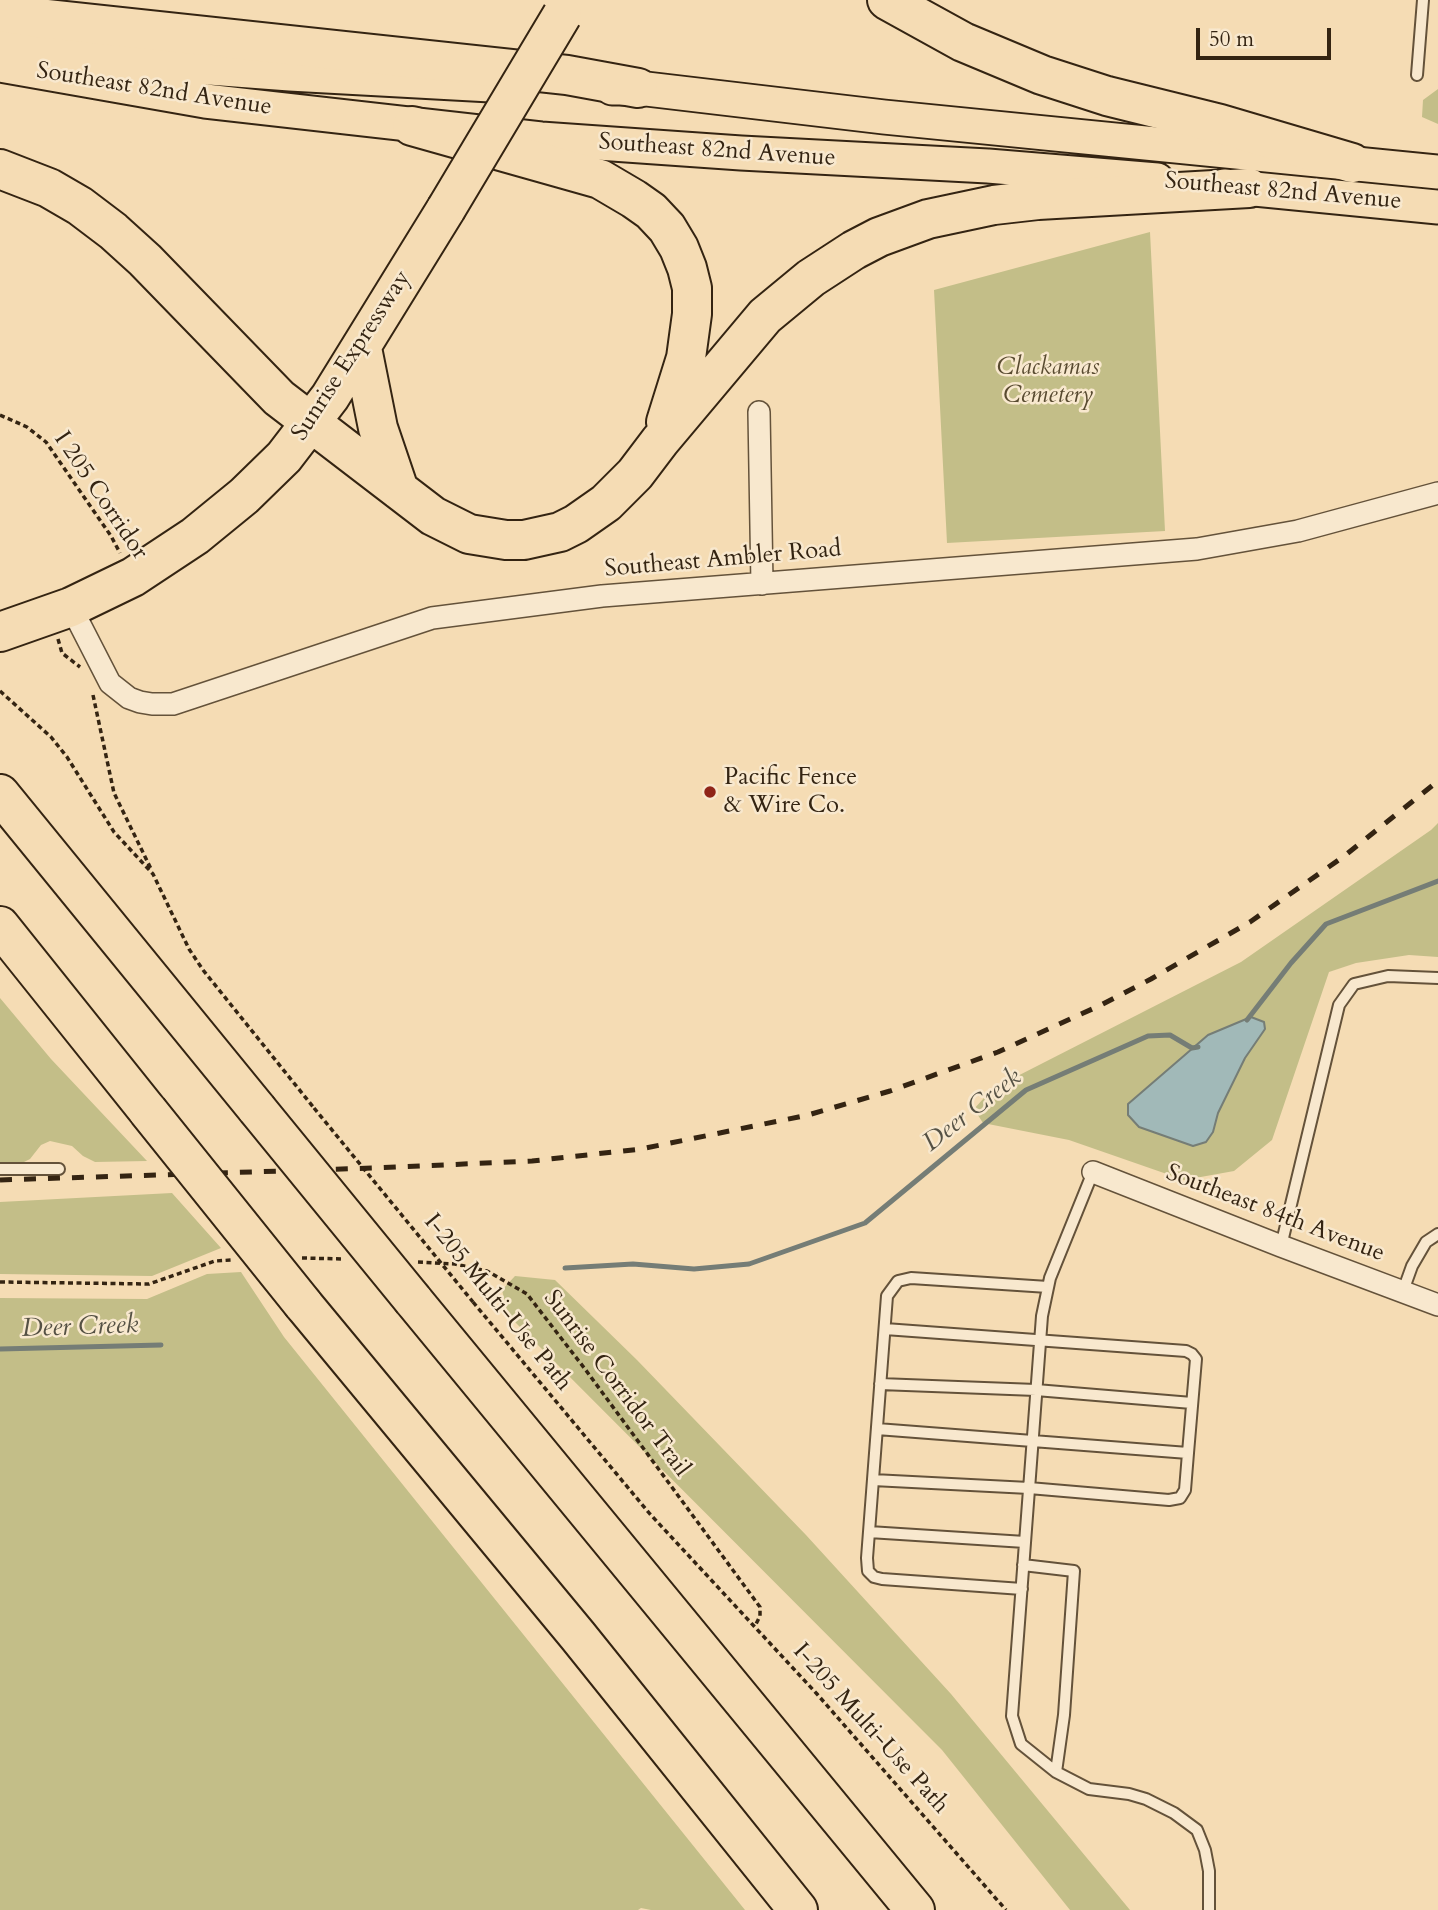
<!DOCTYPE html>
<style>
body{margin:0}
#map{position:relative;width:1438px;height:1910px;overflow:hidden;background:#f5dcb4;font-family:Cardo,serif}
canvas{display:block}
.scale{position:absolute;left:1196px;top:28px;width:135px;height:32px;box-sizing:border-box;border:4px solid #342412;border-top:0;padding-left:9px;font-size:21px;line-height:24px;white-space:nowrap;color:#342412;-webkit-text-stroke:5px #f8e8ce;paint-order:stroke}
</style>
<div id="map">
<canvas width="1438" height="1910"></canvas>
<div class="scale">50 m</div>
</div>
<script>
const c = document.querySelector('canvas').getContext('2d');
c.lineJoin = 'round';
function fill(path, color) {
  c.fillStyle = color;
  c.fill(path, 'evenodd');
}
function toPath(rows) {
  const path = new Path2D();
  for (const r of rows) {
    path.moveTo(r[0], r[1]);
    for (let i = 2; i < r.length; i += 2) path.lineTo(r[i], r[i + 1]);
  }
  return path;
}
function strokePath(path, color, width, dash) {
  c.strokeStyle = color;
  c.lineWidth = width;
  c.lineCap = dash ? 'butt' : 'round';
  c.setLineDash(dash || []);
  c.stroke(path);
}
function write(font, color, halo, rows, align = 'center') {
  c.font = font + ' Cardo,serif';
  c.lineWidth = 5;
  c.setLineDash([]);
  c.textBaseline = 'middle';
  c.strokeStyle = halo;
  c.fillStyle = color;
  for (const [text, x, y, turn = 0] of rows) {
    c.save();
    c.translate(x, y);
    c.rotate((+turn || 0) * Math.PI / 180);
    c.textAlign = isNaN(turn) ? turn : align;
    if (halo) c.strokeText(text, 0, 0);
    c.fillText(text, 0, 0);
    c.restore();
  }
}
const green = toPath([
 [1438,89,1438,124,1422,117,1423,100],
 [1150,232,1165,531,947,543,934,290],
 [1438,823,1438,957,1409,955,1356,963,1329,972,1272,1140,1234,1171,1184,1180,1069,1140,983,1123,974,1109,992,1089,1241,962,1431,830],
 [0,998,51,1059,147,1161,95,1162,83,1156,72,1146,50,1141,41,1145,30,1159,20,1164,0,1165],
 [172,1193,221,1248,152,1276,0,1274,0,1202],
 [241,1272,284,1337,745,1910,651,1910,641,1908,638,1910,0,1910,0,1298,147,1299,207,1274],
 [515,1276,555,1280,637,1360,806,1535,951,1694,1130,1910,1070,1910,942,1750,508,1315,502,1290]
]);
const water = toPath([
 [1251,1017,1264,1022,1265,1029,1245,1058,1218,1113,1213,1132,1206,1142,1193,1146,1139,1127,1128,1115,1128,1104,1208,1035,1251,1017]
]);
const stream = toPath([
 [1247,1020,1291,963,1326,924,1438,881],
 [565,1268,633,1264,694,1269,749,1264,865,1223,1026,1090,1148,1036,1170,1035,1192,1048,1198,1047],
 [0,1349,161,1345]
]);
const path = toPath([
 [0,415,27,427,46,442,111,536,120,553],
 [58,639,62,653,80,667],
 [0,691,51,737,67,757,114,832,153,874,189,949,203,970,314,1108],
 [93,695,114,793,151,869],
 [302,1258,344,1259],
 [418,1262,455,1264,487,1271,527,1294,585,1369,760,1607,760,1616,755,1626],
 [0,1282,149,1284,215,1261,232,1260],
 [473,1302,650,1514,817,1694,1006,1910]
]);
const lane = toPath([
 [1417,75,1423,0],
 [0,1169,59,1169],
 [1093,1172,1050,1278,1042,1316,1012,1716,1021,1744,1056,1772,1089,1789,1129,1794,1146,1799,1174,1813,1197,1830,1205,1850,1209,1871,1209,1910],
 [1281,1246,1339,1005,1354,984,1388,976,1438,978],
 [1403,1291,1412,1266,1426,1242,1438,1234],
 [880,1384,1036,1390,1192,1403],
 [877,1429,1188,1453],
 [873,1480,1029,1488,1169,1500,1180,1498,1185,1490,1188,1453,1196,1359,1192,1354,1186,1351,885,1329],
 [869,1532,1025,1542],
 [1023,1565,1074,1571,1064,1715,1056,1772],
 [1022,1589,882,1579,874,1577,868,1571,867,1558,887,1296,898,1281,911,1278,1048,1287]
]);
const street = toPath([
 [759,412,762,584],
 [71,607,110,683,129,698,140,702,152,704,173,704,432,618,602,596,1197,549,1298,531,1438,493],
 [1093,1172,1281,1246,1438,1305]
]);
const primary = toPath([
 [0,38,81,53,156,64,290,74,509,86],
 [0,65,205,101,541,139,741,153,988,166,1157,180],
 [612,88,638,88,884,117,1438,172],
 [1224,186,1438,207]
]);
const highway = toPath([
 [887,0,963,42,1042,75,1107,96,1220,124,1352,163],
 [0,12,38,18,567,75,638,88],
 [412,126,600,179,634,199,651,211,667,228,679,248,687,268,692,288,692,314,686,358,666,422],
 [0,169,49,188,80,206,113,231,145,260,279,398,433,516,469,534,506,540,524,540,560,532,576,524,606,503,635,474,660,441,765,316,811,278,854,250,879,237,928,219,994,205,1038,200,1249,188],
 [362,348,378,428,399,490],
 [0,632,71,607,133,577,195,536,244,496,284,457,330,397,446,209],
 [0,794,257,1109],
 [0,926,148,1111],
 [413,1300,915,1910],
 [303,1304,578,1636,798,1910]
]);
const rail = toPath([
 [0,1180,375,1168,532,1161,641,1149,808,1115,890,1091,998,1052,1101,1005,1151,979,1250,922,1343,857,1438,781]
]);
const pathBridge = toPath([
 [314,1108,473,1302]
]);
const highwayBridge = toPath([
 [446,209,562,15],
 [257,1109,413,1300],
 [148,1111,303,1304]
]);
const markers = [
 [710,792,7,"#8f2418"]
];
const streetNames = [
 ["Southeast 82nd Avenue",154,90,9],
 ["Southeast 82nd Avenue",717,151,4],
 ["Southeast 82nd Avenue",1283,192,5],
 ["Sunrise Expressway",352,356,-57],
 ["I 205 Corridor",100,496,56],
 ["Southeast Ambler Road",723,560,-5],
 ["Southeast 84th Avenue",1275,1214,21],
 ["I-205 Multi-Use Path",497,1303,51],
 ["Sunrise Corridor Trail",616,1384,53],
 ["I-205 Multi-Use Path",870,1729,48]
];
const parkNames = [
 ["Clackamas",1048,368],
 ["Cemetery",1048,396]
];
const poiNames = [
 ["Pacific Fence",724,778],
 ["& Wire Co.",724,806]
];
const waterNames = [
 ["Deer Creek",973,1111,-38],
 ["Deer Creek",80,1328,-2]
];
fill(green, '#c3be88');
fill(water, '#a1b9b8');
strokePath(water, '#757d76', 2);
strokePath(stream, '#757d76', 5);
strokePath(lane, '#64523a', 14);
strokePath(street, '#64523a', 24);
strokePath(primary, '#342412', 37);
strokePath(highway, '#342412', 42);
strokePath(path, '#342412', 3.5, [5, 3.5]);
strokePath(lane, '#f8e8ce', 10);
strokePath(street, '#f8e8ce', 21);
strokePath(primary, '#f5dcb4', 33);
strokePath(highway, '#f5dcb4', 38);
strokePath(rail, '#342412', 5, [12, 12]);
strokePath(highwayBridge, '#342412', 42, []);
strokePath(pathBridge, '#342412', 3.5, [5, 3.5]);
strokePath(highwayBridge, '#f5dcb4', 38);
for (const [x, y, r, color] of markers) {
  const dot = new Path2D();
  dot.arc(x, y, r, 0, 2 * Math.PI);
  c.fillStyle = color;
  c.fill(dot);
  strokePath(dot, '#f8e8ce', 2.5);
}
write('24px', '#342412', '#f8e8ce', streetNames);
write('italic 24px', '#584a30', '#f8e8ce', parkNames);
write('24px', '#342412', '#f8e8ce', poiNames, 'left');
write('italic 26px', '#555144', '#f8e8ce', waterNames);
</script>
